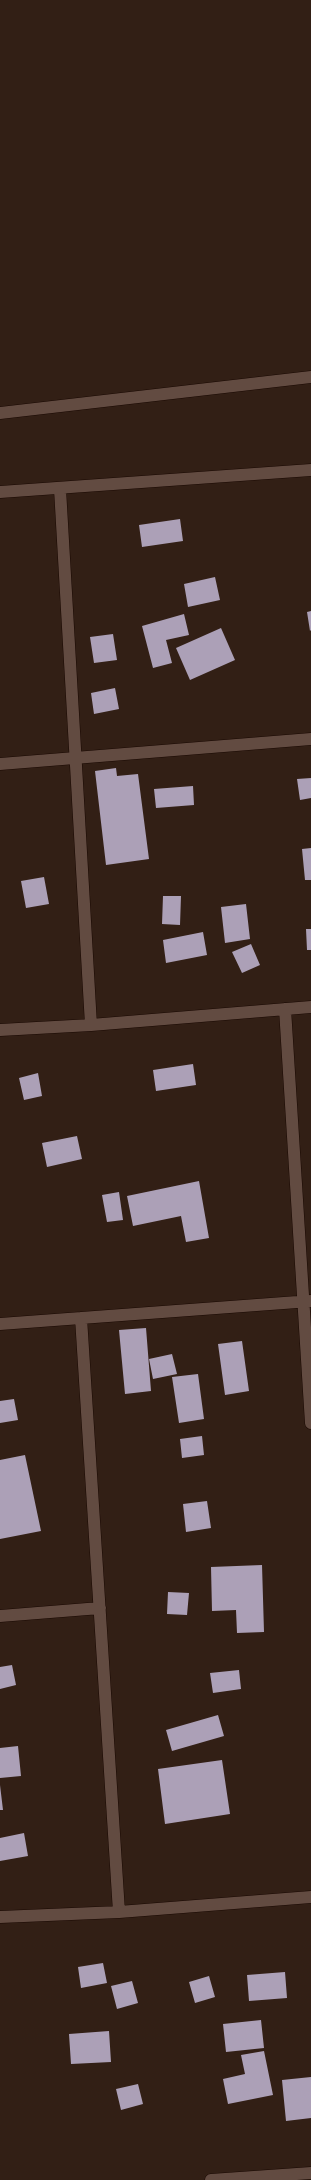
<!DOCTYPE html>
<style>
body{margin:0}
canvas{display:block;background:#321f15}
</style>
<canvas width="311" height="2180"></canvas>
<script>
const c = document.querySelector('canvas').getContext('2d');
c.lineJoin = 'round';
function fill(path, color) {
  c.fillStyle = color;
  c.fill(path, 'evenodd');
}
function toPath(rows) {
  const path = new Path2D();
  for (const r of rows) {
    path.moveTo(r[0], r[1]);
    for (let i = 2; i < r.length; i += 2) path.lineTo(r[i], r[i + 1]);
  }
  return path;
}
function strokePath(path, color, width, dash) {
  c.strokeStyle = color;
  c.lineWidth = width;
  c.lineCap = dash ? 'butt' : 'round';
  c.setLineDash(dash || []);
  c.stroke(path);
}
const building = toPath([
 [180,519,183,541,142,547,139,525],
 [215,577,220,600,188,607,184,584],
 [311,611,311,630,310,631,307,612],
 [184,614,189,635,166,640,172,663,153,668,142,626],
 [221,628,235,660,190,680,176,648],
 [113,634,117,660,94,663,90,637],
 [115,688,119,709,94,714,91,693],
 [116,768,117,776,138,774,149,859,106,865,95,771],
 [311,778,311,798,300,800,297,779],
 [193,786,194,805,156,808,154,789],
 [311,848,311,880,305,880,302,849],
 [44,877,49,904,26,908,21,881],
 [163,896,181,896,180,925,162,924],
 [246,904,250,939,225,943,221,907],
 [306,929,311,929,311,950,307,950],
 [203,932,207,955,166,963,163,940],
 [251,944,260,965,242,973,232,952],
 [193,1064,196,1085,156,1091,153,1070],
 [38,1073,42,1096,24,1100,19,1078],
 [77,1136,82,1159,47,1167,42,1143],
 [199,1181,209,1238,186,1242,181,1216,133,1226,127,1196],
 [119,1192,123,1220,107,1222,102,1195],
 [146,1328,151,1391,125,1394,119,1330],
 [242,1341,249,1391,225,1395,218,1344],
 [172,1354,177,1374,153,1379,149,1359],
 [198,1374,204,1419,179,1423,172,1377],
 [14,1399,18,1420,0,1423,0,1401],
 [202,1436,204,1455,182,1458,180,1439],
 [25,1455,41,1531,0,1539,0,1460],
 [207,1501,211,1528,186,1532,183,1504],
 [262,1565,264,1632,237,1633,236,1610,212,1611,211,1567],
 [168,1592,189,1593,187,1615,167,1614],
 [12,1665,16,1685,0,1689,0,1667],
 [239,1670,241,1689,213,1693,210,1673],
 [218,1715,224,1736,172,1751,166,1730],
 [18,1746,21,1776,0,1778,0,1748],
 [222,1760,230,1814,165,1824,158,1769],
 [0,1785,3,1810,0,1810],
 [24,1833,28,1856,0,1861,0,1838],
 [103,1963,107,1983,81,1988,78,1967],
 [285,1972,287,1998,249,2001,247,1975],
 [209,1976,215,1997,195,2003,189,1982],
 [132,1981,138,2003,117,2009,111,1986],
 [261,2020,264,2048,226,2052,223,2024],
 [109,2031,111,2062,71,2064,69,2034],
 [264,2051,273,2095,228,2104,223,2079,245,2074,241,2055],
 [311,2077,311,2118,286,2121,282,2080],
 [138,2084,143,2104,121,2110,116,2089]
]);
const street = toPath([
 [0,413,311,377],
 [60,489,91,1025],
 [0,492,311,470],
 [0,764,311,739],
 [285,1009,311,1423],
 [0,1030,91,1025,311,1007],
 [81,1318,119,1912],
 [0,1324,311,1301],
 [0,1616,100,1608],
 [0,1917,119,1912,311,1897],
 [211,2180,311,2173]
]);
fill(building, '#aca0b7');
strokePath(street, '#190802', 13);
strokePath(street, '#624b41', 12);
</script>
